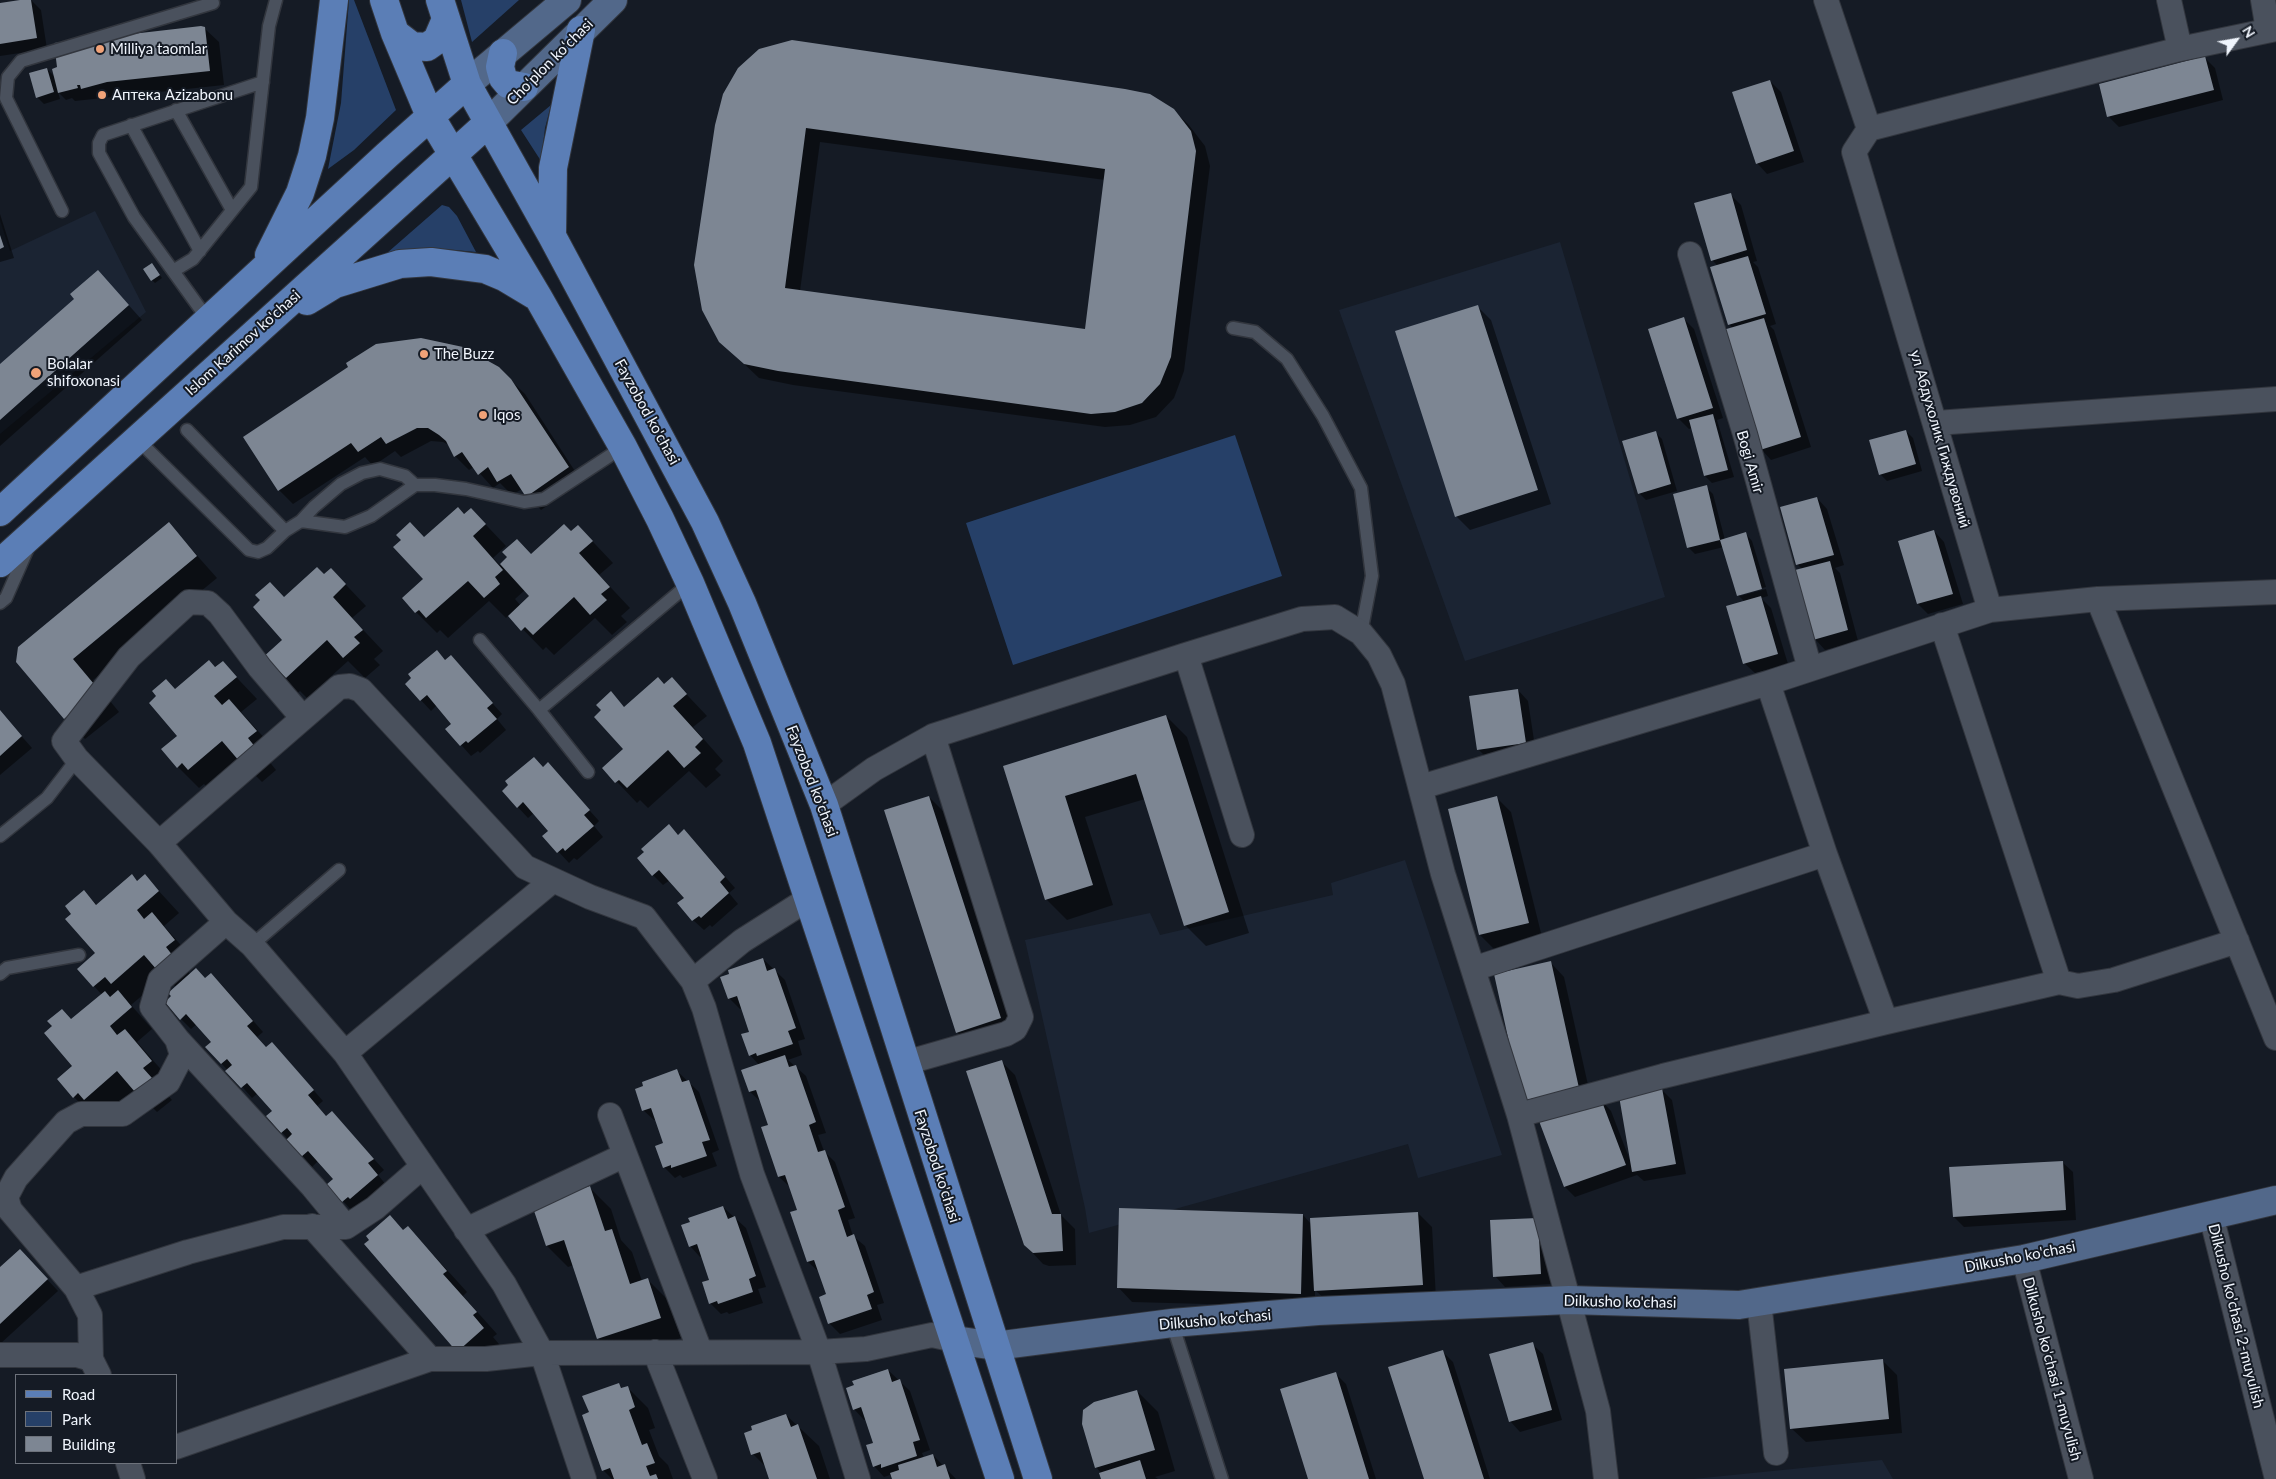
<!DOCTYPE html>
<meta charset="utf-8">
<style>
body{margin:0}
#map{position:relative;width:2276px;height:1479px;overflow:hidden;background:#151b25;font-family:Lato,sans-serif}
canvas{display:block}
.legend{position:absolute;left:15px;top:1374px;width:162px;height:90px;box-sizing:border-box;background:#151b25;border:1px solid #6d727b;margin:0;padding:6px 9px;list-style:none;font-size:15px;color:#f0f5fd}
.legend li{display:flex;align-items:center;gap:10px;height:25px}
.legend b{width:25px;border:1px solid #6d727b}
.north{position:absolute;left:2211px;top:15px;width:50px;height:50px;-webkit-text-stroke:4px #151b25;paint-order:stroke;rotate:58deg;font-size:14px;font-weight:700;line-height:20px;text-align:center;color:#f0f5fd}
.north::after{content:'';display:block;margin:auto;width:18px;height:22px;background:#f0f5fd;clip-path:polygon(50% 0,100% 100%,50% 72%,0 100%)}
</style>
<div id="map">
<canvas width="2276" height="1479"></canvas>
<ul class="legend">
<li><b style="height:6px;background:#5b7eb6"></b>Road</li>
<li><b style="height:14px;background:#264068"></b>Park</li>
<li><b style="height:14px;background:#7d8693"></b>Building</li>
</ul>
<div class="north">N</div>
</div>
<script>
const c = document.querySelector('canvas').getContext('2d');
c.lineJoin = 'round';
function fill(path, color) {
  c.fillStyle = color;
  c.fill(path, 'evenodd');
}
function toPath(rows) {
  const path = new Path2D();
  for (const r of rows) {
    path.moveTo(r[0], r[1]);
    for (let i = 2; i < r.length; i += 2) path.lineTo(r[i], r[i + 1]);
  }
  return path;
}
function strokePath(path, color, width, dash) {
  c.strokeStyle = color;
  c.lineWidth = width;
  c.lineCap = dash ? 'butt' : 'round';
  c.setLineDash(dash || []);
  c.stroke(path);
}
function write(font, color, halo, rows, align = 'center') {
  c.font = font + ' Lato,sans-serif';
  c.lineWidth = 4;
  c.setLineDash([]);
  c.textBaseline = 'middle';
  c.strokeStyle = halo;
  c.fillStyle = color;
  for (const [text, x, y, turn = 0] of rows) {
    c.save();
    c.translate(x, y);
    c.rotate((+turn || 0) * Math.PI / 180);
    c.textAlign = isNaN(turn) ? turn : align;
    if (halo) c.strokeText(text, 0, 0);
    c.fillText(text, 0, 0);
    c.restore();
  }
}
const built = toPath([
 [95,211,146,312,0,434,0,220,10,251],
 [1560,242,1665,597,1465,661,1339,310],
 [1405,860,1502,1155,1418,1178,1408,1144,1089,1233,1085,1208,1025,940,1150,913,1160,935,1333,895,1331,883],
 [1882,1460,1893,1479,1693,1479]
]);
const green = toPath([
 [349,0,354,0,396,110,354,150,328,169,341,103],
 [461,0,519,0,472,42],
 [551,105,545,128,541,161,521,130],
 [442,205,449,207,457,216,476,252,444,249,387,253],
 [1235,435,1282,576,1013,665,966,523]
]);
const shadow = toPath([
 [31,0,41,10,47,49,0,56,0,4],
 [204,28,219,42,224,85,75,101,72,98,66,100,58,92,60,99,44,104,37,97,47,69,55,77],
 [792,42,1173,110,1188,124,1205,146,1210,166,1184,371,1174,398,1156,417,1130,425,1105,427,793,385,759,378,720,341],
 [820,142,1105,180,1086,330,800,291],
 [2204,57,2215,68,2223,100,2119,127,2109,117],
 [1770,81,1781,92,1804,162,1767,174,1757,163],
 [1730,194,1741,205,1757,261,1753,262,1758,267,1776,324,1770,326,1774,330,1811,447,1771,460,1761,449,1733,329,1729,324,1718,266,1712,260],
 [0,214,14,258,0,262],
 [152,265,162,278,155,283,152,280],
 [98,271,142,320,0,446,0,366,75,299],
 [1477,306,1491,320,1551,504,1470,530,1456,516],
 [1684,319,1694,329,1723,418,1717,420,1734,477,1712,483,1705,476,1692,428,1689,429,1678,418],
 [498,368,525,394,582,482,541,510,522,489,512,495,500,483,493,488,474,467,469,470,455,456,449,445,443,442,431,441,401,457,395,451,373,466,365,457,293,504,279,490,245,438],
 [1906,431,1913,438,1922,471,1887,481,1880,474],
 [1655,432,1662,439,1677,491,1646,500,1639,493],
 [1706,487,1713,494,1725,540,1746,534,1752,541,1766,587,1740,594,1740,596,1766,589,1768,596,1761,598,1771,608,1788,664,1755,673,1744,663,1745,602,1738,595,1724,547,1695,554,1688,547],
 [1817,498,1827,509,1844,565,1835,568,1840,573,1858,641,1825,650,1815,639,1802,569,1798,565,1781,508],
 [471,509,506,546,493,558,500,565,509,557,532,555,571,533,578,526,613,563,599,575,630,608,621,616,627,622,612,635,595,618,554,655,546,647,543,650,509,615,506,618,489,601,448,638,440,630,437,633,403,599,425,579,425,538],
 [525,590,531,596,521,606,515,599],
 [169,524,217,578,93,680,119,712,85,739,65,719,18,662],
 [1934,531,1944,542,1963,604,1928,614,1918,604],
 [331,569,366,606,352,618,383,651,374,659,380,665,365,678,348,661,307,698,300,691,296,694,275,673,284,640,285,598,324,576],
 [437,652,446,661,451,657,502,714,497,719,506,730,480,753,478,751,471,756,447,729,453,724,437,705,431,711,406,684],
 [222,662,257,699,241,712,277,752,268,760,276,770,262,782,242,762,210,790,204,784,199,788,178,767,176,690],
 [672,679,707,716,693,727,723,761,715,769,721,775,706,788,689,771,648,808,640,800,637,803,604,768,625,749,603,710,611,693,625,708],
 [1518,690,1528,701,1536,753,1489,760,1478,749],
 [0,712,32,748,0,775],
 [1166,716,1187,737,1249,933,1206,946,1185,925,1145,799,1085,817,1113,905,1067,920,1046,899,1004,767],
 [548,764,599,821,594,826,603,837,577,860,574,858,569,863,544,836,550,831,534,813,528,818,503,791],
 [929,797,950,818,1021,1039,978,1053,957,1032],
 [1497,798,1511,812,1542,937,1494,949,1480,935,1449,809],
 [669,826,679,836,694,841,735,888,729,893,738,904,712,927,710,925,704,930,693,920,685,898,670,880,663,885,653,875],
 [145,876,179,913,164,926,195,961,186,969,191,975,206,979,211,975,222,985,263,1032,257,1037,267,1048,282,1054,323,1101,317,1106,327,1117,332,1113,384,1170,378,1175,387,1186,353,1212,343,1201,334,1179,318,1161,312,1167,268,1116,274,1111,258,1093,252,1098,207,1047,213,1042,197,1024,191,1029,181,1019,173,996,176,987,165,976,131,1005,152,1029,137,1042,172,1082,163,1090,172,1100,157,1112,138,1093,94,1118,74,1097,71,1020,102,995,79,969,97,954,73,914,84,892,97,905],
 [763,959,785,980,805,1039,798,1041,802,1055,788,1060,806,1076,826,1133,818,1135,824,1151,835,1162,855,1218,848,1220,853,1236,865,1246,884,1303,877,1305,882,1320,840,1334,829,1323,828,1295,819,1272,808,1262,799,1211,790,1187,779,1177,762,1128,770,1125,761,1102,750,1092,743,1070,759,1065,750,1055,750,1032,742,1008,740,1009,729,998],
 [1550,962,1564,977,1592,1103,1601,1100,1611,1111,1631,1163,1661,1089,1672,1100,1686,1174,1644,1181,1637,1175,1575,1197,1565,1187,1537,1114,1523,1100],
 [1001,1061,1015,1075,1061,1215,1075,1229,1076,1265,1049,1266,1043,1264,1029,1249,1018,1228,967,1072],
 [677,1071,699,1092,719,1150,712,1153,717,1166,683,1178,680,1175,675,1178,664,1167,665,1144,656,1120,654,1120,643,1110],
 [2062,1162,2073,1172,2076,1220,1964,1227,1954,1217],
 [590,1188,611,1209,621,1240,632,1252,642,1281,647,1279,668,1300,681,1338,619,1359,598,1338,574,1265,568,1267,547,1246,534,1206],
 [723,1207,746,1228,766,1287,758,1289,763,1303,729,1314,727,1312,721,1314,710,1303,711,1280,702,1256,700,1257,690,1246],
 [1418,1213,1432,1227,1436,1298,1330,1304,1315,1290,1315,1307,1132,1302,1118,1287,1303,1215,1311,1224],
 [1491,1222,1548,1230,1551,1284,1505,1287,1495,1276],
 [408,1227,467,1292,463,1296,497,1334,493,1337,504,1350,479,1372,458,1351,404,1231],
 [30,1261,58,1291,0,1344,0,1269],
 [1532,1344,1543,1354,1562,1420,1520,1432,1510,1421],
 [1443,1352,1453,1362,1490,1479,1425,1479],
 [1882,1360,1897,1375,1902,1433,1806,1442,1791,1428],
 [888,1370,910,1391,930,1450,922,1453,924,1458,933,1455,956,1479,894,1479,890,1475,884,1477,874,1466,875,1443,867,1419,864,1420,854,1409],
 [1335,1373,1346,1384,1376,1479,1310,1479],
 [619,1384,623,1389,627,1387,648,1408,655,1428,649,1430,659,1456,668,1465,673,1479,612,1479,603,1470,590,1413],
 [1137,1391,1158,1412,1175,1471,1155,1477,1158,1479,1102,1479,1101,1473,1096,1467],
 [786,1415,819,1446,830,1479,771,1479,767,1468,753,1454]
]);
const building = toPath([
 [20,0,31,0,37,38,0,44,0,3],
 [201,26,205,27,210,71,107,82,81,89,80,85,77,85,78,88,58,93,52,69,57,67,54,43],
 [792,40,1125,89,1150,94,1174,109,1191,131,1196,151,1171,357,1160,384,1142,403,1115,412,1091,414,778,371,744,364,719,342,702,310,694,265,715,125,723,94,738,68,759,49],
 [806,128,1105,169,1085,329,785,288],
 [2205,56,2214,90,2107,117,2099,84],
 [47,68,54,92,36,98,29,73],
 [1770,80,1794,151,1756,164,1732,92],
 [1731,193,1747,250,1711,261,1694,203],
 [0,235,4,247,0,249],
 [1748,256,1766,314,1728,325,1710,267],
 [152,263,160,275,151,281,143,269],
 [98,270,129,305,0,420,0,364,74,299,70,294],
 [1478,305,1538,490,1455,517,1395,331],
 [1684,317,1713,408,1677,419,1648,329],
 [1764,318,1801,437,1760,450,1723,330],
 [421,338,463,347,499,367,511,379,569,467,526,497,511,474,497,482,488,467,478,475,462,452,454,457,446,441,439,435,428,428,417,428,386,444,381,437,358,452,351,443,278,491,243,437,348,367,346,363,376,344],
 [1713,414,1728,470,1704,476,1689,420],
 [1906,430,1916,464,1879,475,1869,440],
 [1656,431,1671,484,1638,494,1622,441],
 [1707,485,1720,540,1687,548,1673,494],
 [1817,497,1834,555,1796,565,1780,507],
 [458,507,464,514,471,508,486,524,473,536,503,570,495,577,500,584,484,598,468,581,426,618,419,610,415,613,402,598,423,579,393,547,401,540,396,535,410,522,424,537],
 [169,522,197,556,73,659,99,690,64,719,16,662,18,647],
 [564,524,571,531,578,525,593,541,579,553,610,587,601,594,607,600,590,615,574,597,533,635,525,627,521,631,508,616,529,596,500,564,507,557,502,552,517,539,531,554],
 [1934,530,1953,594,1917,604,1898,541],
 [1746,532,1762,589,1737,596,1720,540],
 [1830,561,1848,630,1813,640,1795,570],
 [317,567,324,574,331,568,346,584,333,597,363,630,354,637,360,643,343,658,327,640,286,678,278,670,274,674,261,659,282,640,253,607,260,600,255,595,270,582,284,597],
 [1761,596,1778,654,1743,664,1726,606],
 [437,650,445,660,451,655,493,703,487,708,497,719,468,743,466,741,460,746,445,729,451,724,427,695,420,701,405,684,411,678,408,674],
 [209,660,215,667,223,661,237,677,214,696,222,705,229,699,257,731,248,738,256,748,240,762,222,741,188,770,182,763,177,768,161,749,177,736,149,703,156,696,152,691,166,679,175,689],
 [658,677,664,684,672,677,687,694,673,706,703,739,695,747,701,753,684,768,668,750,627,788,619,780,615,783,602,768,623,749,594,717,601,710,596,705,611,691,624,707],
 [1518,689,1526,743,1477,750,1469,696],
 [0,710,22,736,0,756],
 [1166,715,1229,912,1184,926,1136,774,1065,796,1093,885,1045,900,1003,766],
 [534,757,543,767,548,762,590,810,584,815,594,826,565,851,563,848,557,853,542,836,548,831,523,802,517,808,502,791,508,785,505,781],
 [929,796,1001,1018,956,1033,884,810],
 [1497,796,1529,923,1479,935,1448,809],
 [669,824,678,835,684,829,725,877,720,882,729,893,701,918,699,916,692,921,677,903,684,898,659,870,652,876,637,858,644,852,641,849],
 [132,874,137,881,145,874,159,891,137,910,144,919,152,912,175,940,166,947,173,956,157,970,144,955,111,984,105,977,93,987,77,969,95,953,65,919,71,914,65,906,84,890,96,905],
 [763,958,767,971,775,968,796,1028,788,1031,793,1044,757,1056,756,1053,749,1056,741,1034,749,1032,737,996,728,999,720,977,729,974,728,970],
 [1551,961,1579,1088,1522,1101,1494,974],
 [196,968,205,978,211,973,253,1021,247,1026,266,1047,272,1042,314,1090,308,1095,326,1116,332,1111,374,1159,368,1163,378,1175,350,1199,348,1197,342,1202,326,1185,333,1179,308,1151,301,1157,286,1140,292,1134,287,1128,281,1133,266,1116,272,1111,247,1083,241,1088,225,1071,232,1065,227,1059,221,1064,205,1047,211,1042,186,1014,180,1020,165,1002,171,996,168,993],
 [118,990,132,1007,110,1026,117,1035,125,1029,152,1061,143,1068,152,1078,135,1092,117,1071,84,1100,78,1093,73,1098,57,1079,72,1066,44,1033,52,1026,47,1021,62,1009,71,1019,105,991,110,997],
 [785,1055,789,1067,796,1065,816,1122,809,1125,818,1152,825,1150,845,1207,838,1210,847,1237,854,1234,874,1292,867,1295,872,1309,828,1324,819,1297,826,1294,814,1260,807,1262,790,1212,797,1210,785,1175,778,1177,761,1127,768,1125,756,1090,749,1092,741,1070],
 [1002,1060,1052,1214,1061,1214,1063,1251,1033,1253,1024,1245,966,1071],
 [677,1069,682,1082,689,1080,710,1140,702,1142,707,1156,671,1168,671,1165,663,1168,655,1146,663,1143,651,1108,642,1111,635,1089,643,1086,642,1082],
 [1662,1088,1676,1164,1632,1172,1619,1096],
 [1601,1099,1626,1165,1564,1187,1539,1121],
 [2063,1161,2066,1210,1953,1217,1949,1167],
 [590,1186,605,1231,612,1229,630,1284,648,1278,661,1318,597,1339,564,1240,546,1246,532,1205],
 [723,1206,728,1219,735,1216,756,1276,749,1279,753,1292,718,1304,717,1301,709,1304,702,1282,709,1280,697,1244,689,1247,681,1225,690,1222,688,1218],
 [1119,1208,1303,1214,1301,1294,1117,1288],
 [1418,1212,1423,1285,1314,1291,1310,1218],
 [390,1215,403,1230,408,1226,447,1271,443,1274,477,1312,473,1315,484,1328,457,1352,364,1244,369,1240,366,1236],
 [1538,1218,1541,1274,1493,1277,1490,1220],
 [20,1249,48,1279,0,1324,0,1267],
 [1533,1342,1552,1410,1509,1422,1489,1354],
 [1443,1350,1484,1479,1424,1479,1388,1367],
 [1883,1359,1889,1419,1790,1429,1784,1369],
 [888,1369,892,1382,900,1379,920,1440,913,1442,917,1456,881,1468,881,1464,873,1467,866,1445,873,1443,861,1407,853,1410,846,1388,854,1385,852,1381],
 [1336,1372,1369,1479,1308,1479,1280,1389],
 [619,1383,621,1388,628,1386,635,1407,629,1410,642,1445,647,1443,655,1463,646,1466,650,1476,656,1474,658,1479,614,1479,610,1468,602,1471,582,1415,589,1412,582,1396],
 [1137,1390,1155,1450,1095,1468,1082,1424,1083,1410,1094,1402],
 [786,1414,791,1427,798,1424,817,1479,769,1479,760,1452,751,1455,744,1433,752,1430,751,1426],
 [933,1454,937,1467,945,1464,950,1479,892,1479,890,1473,899,1470,898,1465],
 [1140,1460,1146,1479,1101,1479,1099,1473]
]);
const lane = toPath([
 [176,110,232,210],
 [131,125,200,251],
 [62,211,6,98,8,77,21,61,213,3],
 [173,271,134,217,99,153,99,143,103,135,263,82],
 [209,321,173,271,193,259,251,187,269,26,276,0],
 [1233,328,1255,332,1287,359,1323,416,1361,488,1372,576,1361,633],
 [187,430,285,531],
 [137,439,249,550,258,552,267,548,285,531,301,521,345,527,371,516,415,485,435,485,466,489,524,502,544,499,623,447],
 [301,521,314,507,341,484,362,473,380,469,405,476,415,485],
 [0,603,6,598,28,548],
 [480,640,539,710,690,583],
 [539,710,588,772],
 [0,836,47,798,77,759],
 [252,945,339,870],
 [0,974,7,968,79,955],
 [1172,1323,1222,1479]
]);
const street = toPath([
 [1826,0,1869,129,1854,152,1990,610,2098,599,2276,592],
 [2169,0,2180,49],
 [2263,0,2268,30],
 [1869,129,2180,49,2276,29],
 [1690,254,1745,434,1810,669],
 [1936,423,2276,399],
 [2098,599,2276,1038],
 [1942,625,2059,982],
 [1186,655,1242,835],
 [1768,683,1825,854,1886,1022],
 [1421,787,1768,683,1990,610],
 [824,805,874,769,933,736,1186,655,1302,619,1335,617,1361,633,1379,655,1393,684,1443,874,1519,1115,1598,1411,1606,1479],
 [159,843,77,759,64,741,129,657,189,602,208,603,220,614,260,668,302,717],
 [1473,969,1825,854],
 [693,981,742,941,808,899],
 [177,1039,313,1187,346,1227],
 [345,1053,552,881],
 [905,1063,1006,1034,1015,1029,1021,1017,933,736],
 [610,1115,700,1351],
 [1519,1115,1663,1076,1886,1022,2059,982,2078,986,2114,980,2237,941],
 [2211,1215,2276,1475],
 [312,1226,430,1359],
 [466,1230,625,1155],
 [2024,1259,2081,1479],
 [76,1288,188,1252,283,1227,346,1227,375,1208,422,1167],
 [1759,1302,1776,1453],
 [655,1352,705,1479],
 [0,1355,77,1355,91,1359],
 [99,1375,91,1359,90,1315,76,1288,10,1210,6,1197,16,1178,66,1122,81,1114,123,1114,168,1082,182,1055,177,1039,152,1007,160,980,226,922],
 [176,1447,430,1359,486,1359,542,1353,819,1352,866,1349,932,1335,955,1340],
 [128,1463,133,1479],
 [584,1479,542,1353,504,1284,345,1053,252,945,226,922,159,843,339,687,350,686,361,690,525,867,590,897,644,917,693,981,704,1008,752,1174,819,1352,858,1479]
]);
const secondary = toPath([
 [467,84,567,0],
 [487,124,613,0],
 [955,1340,995,1346,1172,1323,1318,1311,1569,1300,1739,1305,2024,1259,2276,1200]
]);
const primary = toPath([
 [384,0,395,33,430,116,538,297,623,447,660,519,690,583,757,743,1000,1479],
 [440,0,467,84,552,236,705,522,742,603,824,805,1038,1479],
 [395,33,412,46,427,47,437,40,446,19],
 [503,53,500,67,503,78,508,84,524,87],
 [552,236,553,168,581,30],
 [269,255,300,193,312,156,320,118,334,0],
 [307,301,335,284,400,264,431,262,485,269,504,277,534,295],
 [0,512,387,155,467,84],
 [0,563,487,124]
]);
const markers = [
 [100,49,5,"#f0a278"],
 [102,95,5,"#f0a278"],
 [424,354,5,"#f0a278"],
 [36,373,6,"#f0a278"],
 [483,415,5,"#f0a278"]
];
const poiNames = [
 ["Milliya taomlar",110,49],
 ["Аптека Azizabonu",112,95],
 ["The Buzz",434,354],
 ["Bolalar",47,364],
 ["shifoxonasi",47,381],
 ["Iqos",493,415]
];
const streetNames = [
 ["Choʻplon koʻchasi",550,62,-45],
 ["Islom Karimov ko'chasi",243,343,-42],
 ["Fayzobod ko'chasi",647,412,61],
 ["ул Абдухолик Гиждувоний",1940,439,74],
 ["Bogi Amir",1750,462,74],
 ["Fayzobod ko'chasi",812,781,69],
 ["Fayzobod ko'chasi",937,1166,72],
 ["Dilkusho ko'chasi",2020,1257,-11],
 ["Dilkusho ko'chasi",1620,1302,1],
 ["Dilkusho ko'chasi 2-muyulish",2236,1316,76],
 ["Dilkusho ko'chasi",1215,1320,-5],
 ["Dilkusho ko'chasi 1-muyulish",2052,1369,75]
];
fill(built, '#1b2433');
fill(green, '#264068');
fill(shadow, '#0007');
fill(building, '#7d8693');
strokePath(lane, '#32363e', 15);
strokePath(street, '#32363e', 26);
strokePath(secondary, '#32363e', 30);
strokePath(primary, '#32363e', 30);
strokePath(lane, '#4a515d', 12);
strokePath(street, '#4a515d', 24);
strokePath(secondary, '#52688a', 28);
strokePath(primary, '#5b7eb6', 28);
for (const [x, y, r, color] of markers) {
  const dot = new Path2D();
  dot.arc(x, y, r, 0, 2 * Math.PI);
  c.fillStyle = color;
  c.fill(dot);
  strokePath(dot, '#151b25', 2);
}
write('15px', '#f0f5fd', '#151b25', poiNames, 'left');
write('15px', '#f0f5fd', '#151b25', streetNames);
</script>
